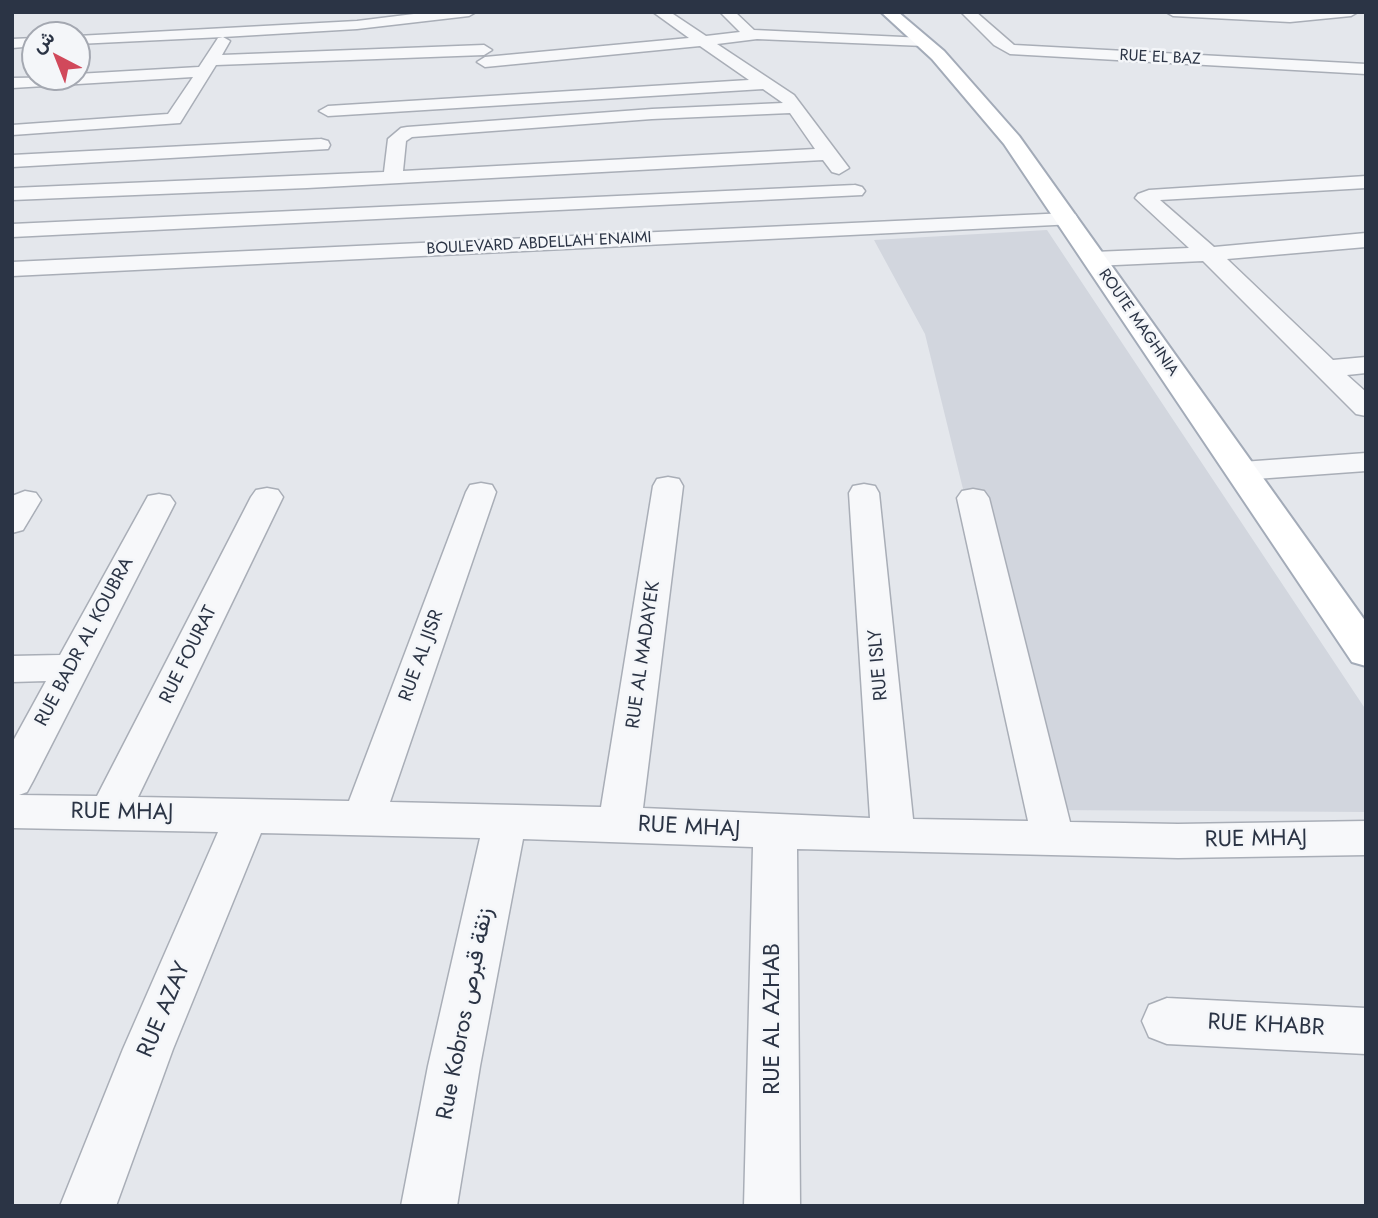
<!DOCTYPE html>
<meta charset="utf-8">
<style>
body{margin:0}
#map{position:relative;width:1378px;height:1218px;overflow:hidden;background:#e4e7ec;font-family:Jost,Vazirmatn,sans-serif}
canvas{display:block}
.frame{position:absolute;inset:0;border:14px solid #2b3445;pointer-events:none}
.north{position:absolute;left:21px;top:21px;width:70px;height:70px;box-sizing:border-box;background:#f4f6f9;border:2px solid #a4a8b1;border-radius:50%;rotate:318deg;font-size:19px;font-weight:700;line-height:28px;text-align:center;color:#2b3445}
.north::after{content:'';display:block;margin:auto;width:24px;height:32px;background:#d1495b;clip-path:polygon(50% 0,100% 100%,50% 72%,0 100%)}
</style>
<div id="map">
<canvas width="1378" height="1218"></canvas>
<div class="frame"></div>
<div class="north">ش</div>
</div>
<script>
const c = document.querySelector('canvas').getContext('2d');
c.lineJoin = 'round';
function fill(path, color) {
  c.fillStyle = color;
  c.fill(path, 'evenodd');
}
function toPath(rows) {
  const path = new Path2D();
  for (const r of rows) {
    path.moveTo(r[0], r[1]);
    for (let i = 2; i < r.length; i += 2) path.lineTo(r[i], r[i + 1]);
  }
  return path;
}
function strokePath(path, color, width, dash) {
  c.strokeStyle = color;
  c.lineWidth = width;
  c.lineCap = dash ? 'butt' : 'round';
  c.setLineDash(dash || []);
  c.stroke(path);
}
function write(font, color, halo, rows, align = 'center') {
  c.font = font + ' Jost,Vazirmatn,sans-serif';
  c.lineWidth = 5;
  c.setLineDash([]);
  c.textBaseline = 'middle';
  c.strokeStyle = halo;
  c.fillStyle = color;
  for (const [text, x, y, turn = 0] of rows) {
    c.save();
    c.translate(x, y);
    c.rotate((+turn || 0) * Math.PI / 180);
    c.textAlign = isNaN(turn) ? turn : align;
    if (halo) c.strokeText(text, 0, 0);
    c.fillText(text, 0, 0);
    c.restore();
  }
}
const built = toPath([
 [1047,230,1366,710,1366,812,1050,810,962,485,925,334,874,240]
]);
const minor = toPath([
 [430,12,476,12,469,16,357,29,223,37,230,41,222,55,484,45,492,50,484,55,216,65,180,123,12,135,12,125,168,114,193,77,12,88,12,78,77,77,77,74,199,67,218,38,223,37,77,44,77,36,357,21,430,12],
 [653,12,670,12,706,36,740,32,720,12,735,12,754,30,924,38,931,42,924,46,757,39,717,44,794,95,849,168,839,174,832,172,823,160,307,188,12,200,12,188,384,172,388,139,401,128,407,127,652,109,783,103,763,89,328,116,319,111,328,106,749,80,700,46,485,67,477,62,485,57,689,38,653,12],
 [790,113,815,149,403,171,406,141,412,137,652,119,790,113],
 [961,12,976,12,1014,45,1366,64,1366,74,1010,54,994,45,961,12],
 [1166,12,1290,14,1358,12,1351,16,1290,22,1173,16,1166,12],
 [35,38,35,46,12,48,12,39,35,38],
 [321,139,328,141,330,145,328,149,12,167,12,155,321,139],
 [1366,176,1366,188,1160,200,1214,247,1366,233,1366,247,1227,259,1333,360,1366,357,1366,373,1347,375,1366,392,1366,416,1356,414,1203,261,1094,266,1086,264,1083,259,1086,254,1094,252,1189,248,1135,198,1138,194,1149,190,1366,176],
 [855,185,862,187,865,191,862,195,12,237,12,224,855,185],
 [1067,213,1075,214,1078,219,1075,224,12,276,12,262,1067,213],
 [1366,453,1366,471,1242,480,1231,477,1227,471,1231,465,1242,462,1366,453],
 [668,477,679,479,683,486,643,808,870,818,849,493,853,486,864,484,875,486,879,493,913,819,1028,821,957,498,962,491,973,489,984,491,989,498,1070,822,1178,824,1366,821,1366,855,1178,858,797,849,800,1206,744,1206,753,847,523,839,480,1066,457,1206,401,1206,428,1066,480,838,261,833,173,1049,116,1206,60,1206,123,1049,218,832,12,828,12,743,46,681,12,682,12,656,60,655,148,496,159,494,170,496,175,503,33,781,27,792,19,795,97,796,251,497,256,490,267,488,278,490,283,497,138,797,349,801,466,492,470,485,481,483,492,485,496,492,390,802,601,807,653,486,657,479,668,477],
 [25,491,36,493,41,500,23,530,12,533,12,496,25,491],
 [1167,998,1366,1008,1366,1054,1167,1044,1149,1037,1142,1021,1149,1005,1167,998]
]);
const major = toPath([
 [881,12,898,12,944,51,1019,136,1366,622,1366,666,1352,662,1004,144,932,59,881,12]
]);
const farStreetnames = [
 ["RUE EL BAZ",1160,58,3],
 ["BOULEVARD ABDELLAH ENAIMI",539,244,-3],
 ["ROUTE MAGHNIA",1138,323,55]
];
const streetNames = [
 ["RUE BADR AL KOUBRA",85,642,-62],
 ["RUE FOURAT",189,655,-64],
 ["RUE AL MADAYEK",644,655,-82],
 ["RUE AL JISR",422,656,-70],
 ["RUE ISLY",879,665,-95]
];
const nearStreetnames = [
 ["RUE MHAJ",122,813,1],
 ["RUE MHAJ",689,828,3],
 ["RUE MHAJ",1256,840,-1],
 ["RUE AZAY",165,1010,-67],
 ["Rue Kobros زنقة قبرص",466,1014,-79],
 ["RUE AL AZHAB",773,1019,-90],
 ["RUE KHABR",1266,1026,3]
];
fill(built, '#d2d6de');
strokePath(minor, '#a9aeb7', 3);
strokePath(major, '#a3abb8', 4);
fill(minor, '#f7f8fa');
fill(major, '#fff');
write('16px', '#2b3445', '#f4f6f9', farStreetnames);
write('19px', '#2b3445', '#f4f6f9', streetNames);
write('23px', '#2b3445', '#f4f6f9', nearStreetnames);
</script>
